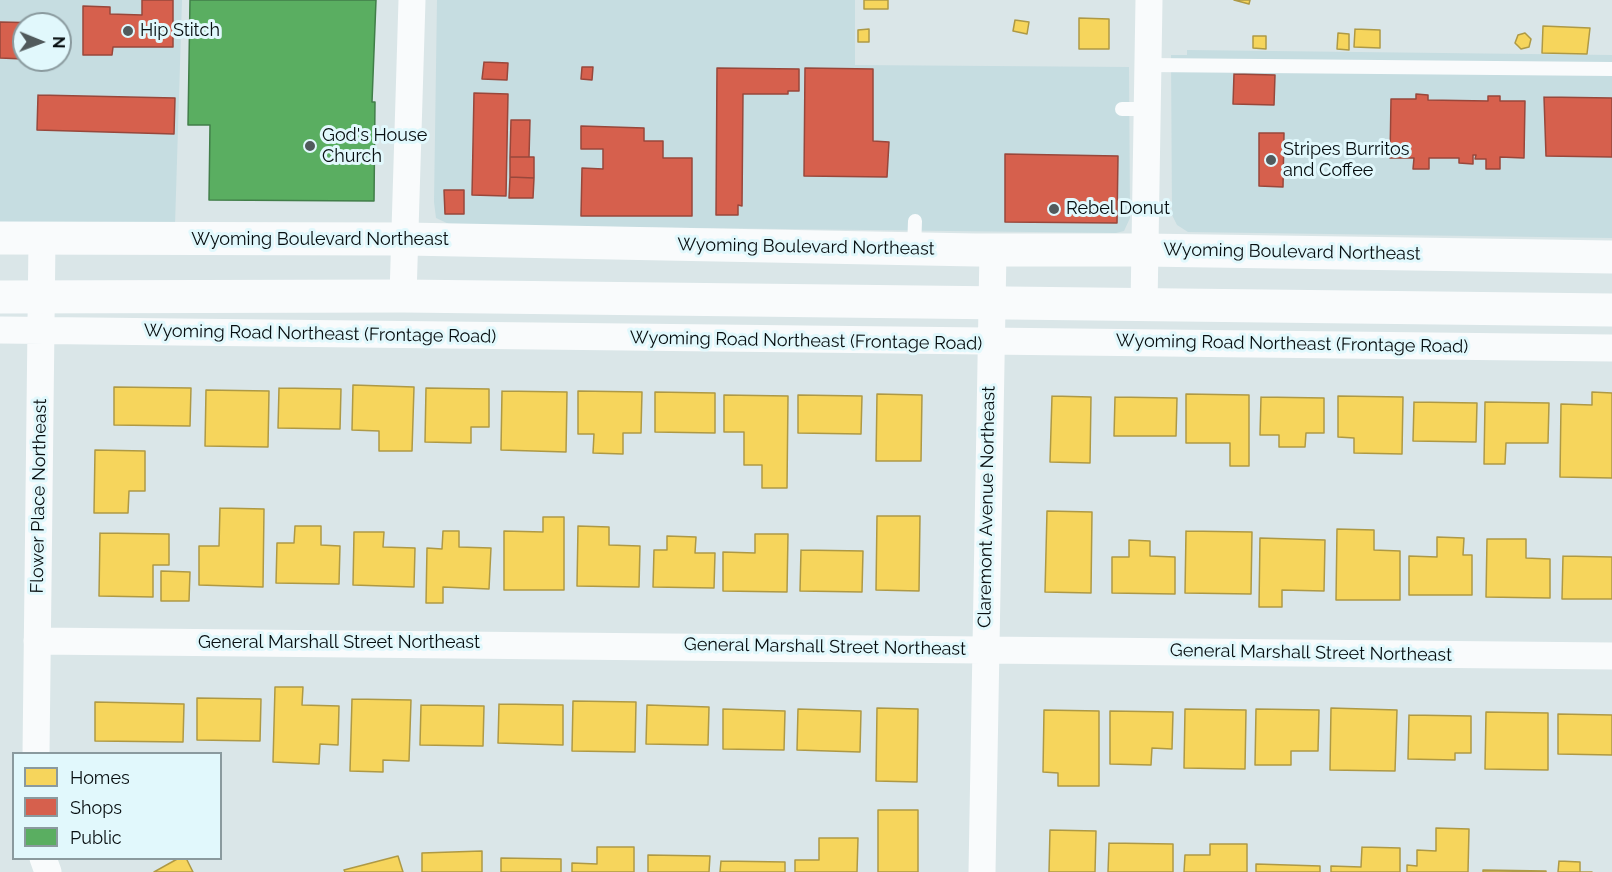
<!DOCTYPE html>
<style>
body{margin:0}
#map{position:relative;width:1612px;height:872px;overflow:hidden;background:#dae6e8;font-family:Raleway,sans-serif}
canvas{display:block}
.legend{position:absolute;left:12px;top:752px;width:210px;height:108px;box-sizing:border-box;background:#e1f8fc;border:2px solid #8a9a9e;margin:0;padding:8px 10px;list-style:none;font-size:18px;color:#070e10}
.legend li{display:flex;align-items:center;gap:12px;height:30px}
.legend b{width:30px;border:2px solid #8a9a9e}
.north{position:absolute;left:12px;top:12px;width:60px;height:60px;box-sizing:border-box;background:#e1f8fc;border:2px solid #8a9a9e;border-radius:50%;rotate:91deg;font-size:16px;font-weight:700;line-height:24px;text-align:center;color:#070e10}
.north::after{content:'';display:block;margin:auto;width:21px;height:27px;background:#515a5c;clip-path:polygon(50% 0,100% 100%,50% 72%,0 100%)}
</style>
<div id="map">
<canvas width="1612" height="872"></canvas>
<ul class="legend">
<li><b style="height:16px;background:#f6d55c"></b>Homes</li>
<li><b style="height:16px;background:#d6604d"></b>Shops</li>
<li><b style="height:16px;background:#5aae61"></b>Public</li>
</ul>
<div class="north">N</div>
</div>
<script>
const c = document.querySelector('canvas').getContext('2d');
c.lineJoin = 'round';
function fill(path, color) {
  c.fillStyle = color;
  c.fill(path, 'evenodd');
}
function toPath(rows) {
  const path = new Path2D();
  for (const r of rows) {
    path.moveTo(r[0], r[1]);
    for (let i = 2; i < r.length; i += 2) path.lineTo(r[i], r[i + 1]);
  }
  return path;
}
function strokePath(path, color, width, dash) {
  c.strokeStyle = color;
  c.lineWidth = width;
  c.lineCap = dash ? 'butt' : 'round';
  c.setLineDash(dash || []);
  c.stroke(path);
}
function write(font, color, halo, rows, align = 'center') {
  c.font = font + ' Raleway,sans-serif';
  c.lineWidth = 6;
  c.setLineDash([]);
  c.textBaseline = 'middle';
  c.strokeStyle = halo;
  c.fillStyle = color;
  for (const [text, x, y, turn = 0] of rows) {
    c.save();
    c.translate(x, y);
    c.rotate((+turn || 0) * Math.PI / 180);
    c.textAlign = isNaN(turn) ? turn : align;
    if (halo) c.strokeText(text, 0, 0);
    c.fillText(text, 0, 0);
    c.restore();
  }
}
const built = toPath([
 [0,0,182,0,175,225,0,222],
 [24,24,60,24,60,60,24,60],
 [437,0,855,0,855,65,1129,67,1130,218,1124,231,1116,233,451,225,436,218,434,202],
 [1187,50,1612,55,1612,238,1188,232,1177,225,1172,215,1171,55,1187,55]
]);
const homes = toPath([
 [864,0,888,0,888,9,864,9,864,0],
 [1234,0,1250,0,1249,4,1234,0],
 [1079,18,1109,19,1109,49,1079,49,1079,18],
 [1015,20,1029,22,1027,34,1013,31,1015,20],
 [1543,26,1590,28,1587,54,1542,53,1543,26],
 [869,29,869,42,858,42,858,30,869,29],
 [1355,29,1380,30,1380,48,1354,47,1355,29],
 [1338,33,1349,34,1349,50,1337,49,1338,33],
 [1525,33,1531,39,1529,47,1521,49,1515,43,1518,35,1525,33],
 [1253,36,1266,36,1266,49,1253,48,1253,36],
 [353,385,414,387,412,451,379,451,379,431,352,430,353,385],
 [114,387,191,388,190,426,114,425,114,387],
 [279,388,341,389,340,429,278,428,279,388],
 [426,388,489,389,489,427,471,427,471,443,425,442,426,388],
 [206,390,269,391,268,447,205,446,206,390],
 [502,391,567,392,566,452,501,450,502,391],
 [578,391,642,392,641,433,623,433,623,454,593,453,594,434,578,434,578,391],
 [655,392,715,393,715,433,655,432,655,392],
 [1592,392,1612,393,1612,478,1560,477,1561,404,1592,405,1592,392],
 [877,394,922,395,921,461,876,461,877,394],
 [1186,394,1249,395,1249,466,1230,466,1230,443,1186,443,1186,394],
 [724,395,788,396,787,488,762,488,762,465,744,465,744,432,724,432,724,395],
 [798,395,862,396,861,434,798,433,798,395],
 [1052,396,1091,397,1090,463,1050,462,1052,396],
 [1338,396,1403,397,1402,454,1354,453,1354,438,1338,437,1338,396],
 [1115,397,1177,398,1176,436,1114,436,1115,397],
 [1261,397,1324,398,1324,433,1306,433,1305,447,1279,447,1279,435,1260,435,1261,397],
 [1414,402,1477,403,1476,442,1413,441,1414,402],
 [1485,402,1549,403,1548,443,1506,443,1505,464,1484,464,1485,402],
 [95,450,145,451,145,491,129,491,128,513,94,513,95,450],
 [220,508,264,509,263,587,199,585,199,546,219,546,220,508],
 [1047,511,1092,512,1091,593,1045,592,1047,511],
 [877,516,920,516,919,591,876,590,877,516],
 [543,517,564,517,564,590,504,590,504,531,543,532,543,517],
 [295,526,321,526,321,545,340,546,339,584,276,583,277,543,294,543,295,526],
 [578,526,609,527,609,545,640,546,639,587,577,586,578,526],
 [1337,529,1374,530,1374,550,1400,551,1400,600,1336,600,1337,529],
 [443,531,459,531,459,547,491,548,489,589,443,587,443,603,426,603,427,548,442,549,443,531],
 [1186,531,1252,532,1251,594,1185,593,1186,531],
 [354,532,384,532,383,547,415,548,414,587,353,585,354,532],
 [100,533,169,534,169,565,153,565,153,597,99,596,100,533],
 [755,534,788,534,787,592,723,591,723,552,755,553,755,534],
 [667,536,696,537,695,553,715,553,714,588,653,587,654,550,667,550,667,536],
 [1437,537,1464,538,1463,555,1472,555,1472,595,1409,595,1409,556,1437,557,1437,537],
 [1260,538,1325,540,1324,591,1282,590,1282,607,1259,607,1260,538],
 [1487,539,1526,539,1526,558,1550,559,1550,598,1486,597,1487,539],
 [1129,540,1150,541,1150,556,1175,557,1175,594,1112,593,1112,557,1129,557,1129,540],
 [801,550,863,551,862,592,800,591,801,550],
 [1563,556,1612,557,1612,599,1562,599,1563,556],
 [161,571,190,572,189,601,161,601,161,571],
 [275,687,303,687,302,705,339,706,338,745,320,744,319,764,273,762,275,687],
 [197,698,261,699,260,741,197,740,197,698],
 [352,699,411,700,409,761,383,760,383,772,350,771,352,699],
 [573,701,636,702,635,752,572,751,573,701],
 [95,702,184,704,183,742,95,741,95,702],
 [499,704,563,705,563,745,498,743,499,704],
 [421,705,484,706,483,746,420,745,421,705],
 [647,705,709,707,708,745,646,744,647,705],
 [877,708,918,709,917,782,876,781,877,708],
 [1331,708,1397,710,1395,771,1330,770,1331,708],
 [723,709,785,711,784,750,723,749,723,709],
 [798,709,861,711,860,752,797,750,798,709],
 [1185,709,1246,710,1245,769,1184,768,1185,709],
 [1256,709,1319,710,1318,751,1291,751,1291,765,1255,765,1256,709],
 [1044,710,1099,711,1099,786,1058,786,1058,773,1043,772,1044,710],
 [1110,711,1173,712,1172,749,1152,748,1151,765,1110,764,1110,711],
 [1486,712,1548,713,1548,770,1485,769,1486,712],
 [1558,714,1612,715,1612,755,1558,754,1558,714],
 [1409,715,1471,716,1471,753,1455,753,1455,760,1408,759,1409,715],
 [878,810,918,810,918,872,878,872,878,810],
 [1436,828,1469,829,1468,872,1407,872,1407,865,1417,866,1417,850,1436,851,1436,828],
 [1050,830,1096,831,1095,872,1049,872,1050,830],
 [819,838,858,838,857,872,795,872,795,860,819,860,819,838],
 [1109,843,1173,844,1173,872,1108,872,1109,843],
 [1210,844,1247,844,1247,872,1184,872,1185,855,1210,855,1210,844],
 [597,847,634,847,634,872,572,872,572,863,597,864,597,847],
 [1362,847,1400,848,1400,872,1331,872,1331,866,1361,867,1362,847],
 [482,851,482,872,422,872,422,853,482,851],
 [648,855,710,856,709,872,648,872,648,855],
 [398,856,403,872,345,872,344,870,398,856],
 [179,858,186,858,193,872,154,872,179,858],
 [501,858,561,859,561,872,501,872,501,858],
 [721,861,785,862,785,872,720,872,721,861],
 [1559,861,1580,862,1580,872,1592,872,1558,872,1559,861],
 [1256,864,1320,866,1320,872,1256,872,1256,864],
 [1483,870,1546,871,1546,872,1483,872,1483,870]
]);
const shops = toPath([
 [142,0,173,0,173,47,113,47,112,55,83,55,83,6,110,7,110,14,142,15,142,0],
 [0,22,45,23,45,24,24,24,24,59,0,58,0,22],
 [484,62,508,63,507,80,482,79,484,62],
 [582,67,593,67,592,80,581,79,582,67],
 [717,68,799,69,799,91,788,91,788,94,743,94,742,206,738,205,738,215,716,215,717,68],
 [805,68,873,69,873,141,889,142,887,177,804,176,805,68],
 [1234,74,1275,75,1274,105,1233,104,1234,74],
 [474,93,508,94,506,196,472,195,474,93],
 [1416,94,1428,95,1428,100,1488,101,1488,96,1500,96,1500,101,1525,101,1524,158,1500,157,1500,169,1486,169,1486,159,1475,159,1476,155,1473,155,1473,164,1459,163,1459,158,1429,158,1429,169,1413,169,1414,158,1390,158,1391,99,1416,99,1416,94],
 [38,95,175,98,174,134,37,130,38,95],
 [1544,97,1612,98,1612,157,1546,156,1544,97],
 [511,120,530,120,529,157,510,157,511,120],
 [581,126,644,128,644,141,663,141,663,158,692,158,692,216,581,216,582,168,603,169,603,149,581,149,581,126],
 [1259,133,1284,133,1283,187,1259,186,1259,133],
 [1005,154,1118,156,1117,223,1005,222,1005,154],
 [510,157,534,157,534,178,510,177,510,157],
 [510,177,534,178,533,198,509,198,510,177],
 [444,190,464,190,464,214,445,214,444,190]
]);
const public = toPath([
 [190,0,376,0,372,102,375,102,374,201,209,200,210,125,188,125,190,0]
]);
const service = toPath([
 [1147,65,1612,69],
 [1122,109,1147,109],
 [914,249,915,221]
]);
const minor = toPath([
 [403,296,412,0],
 [1144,306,1149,0],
 [0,330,1612,348],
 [37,641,1612,656],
 [36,754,42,239],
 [43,858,48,872],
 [982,872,993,250]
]);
const secondary = toPath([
 [0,238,406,239,976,250,1144,250,1612,257],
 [0,297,403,296,1612,310]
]);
const markers = [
 [128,31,6,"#515a5c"],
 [310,146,6,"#515a5c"],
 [1271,160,6,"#515a5c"],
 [1054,209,6,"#515a5c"]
];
const poiNames = [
 ["Hip Stitch",140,31],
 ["God's House",322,136],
 ["Church",322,157],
 ["Stripes Burritos",1283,150],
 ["and Coffee",1283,171],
 ["Rebel Donut",1066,209]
];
const streetNames = [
 ["Wyoming Boulevard Northeast",320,240],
 ["Wyoming Boulevard Northeast",806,247,1],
 ["Wyoming Boulevard Northeast",1292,252,1],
 ["Wyoming Road Northeast (Frontage Road)",320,334,1],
 ["Wyoming Road Northeast (Frontage Road)",806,341,1],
 ["Wyoming Road Northeast (Frontage Road)",1292,344,1],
 ["Flower Place Northeast",39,496,-89],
 ["Claremont Avenue Northeast",987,507,-89],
 ["General Marshall Street Northeast",339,643],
 ["General Marshall Street Northeast",825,647,1],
 ["General Marshall Street Northeast",1311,653,1]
];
fill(built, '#c6dde1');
fill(homes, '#f6d55c');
strokePath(homes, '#ae9945', 1.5);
fill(shops, '#d6604d');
strokePath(shops, '#98473b', 1.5);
fill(public, '#5aae61');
strokePath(public, '#417e49', 1.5);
strokePath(service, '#f9fbfc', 14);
strokePath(minor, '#f9fbfc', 27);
strokePath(secondary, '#f9fbfc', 33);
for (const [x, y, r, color] of markers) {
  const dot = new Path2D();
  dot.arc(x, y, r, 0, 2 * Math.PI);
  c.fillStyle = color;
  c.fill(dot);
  strokePath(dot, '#e1f8fc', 2);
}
write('18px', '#070e10', '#e1f8fc', poiNames, 'left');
write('18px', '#070e10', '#e1f8fc', streetNames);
</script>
